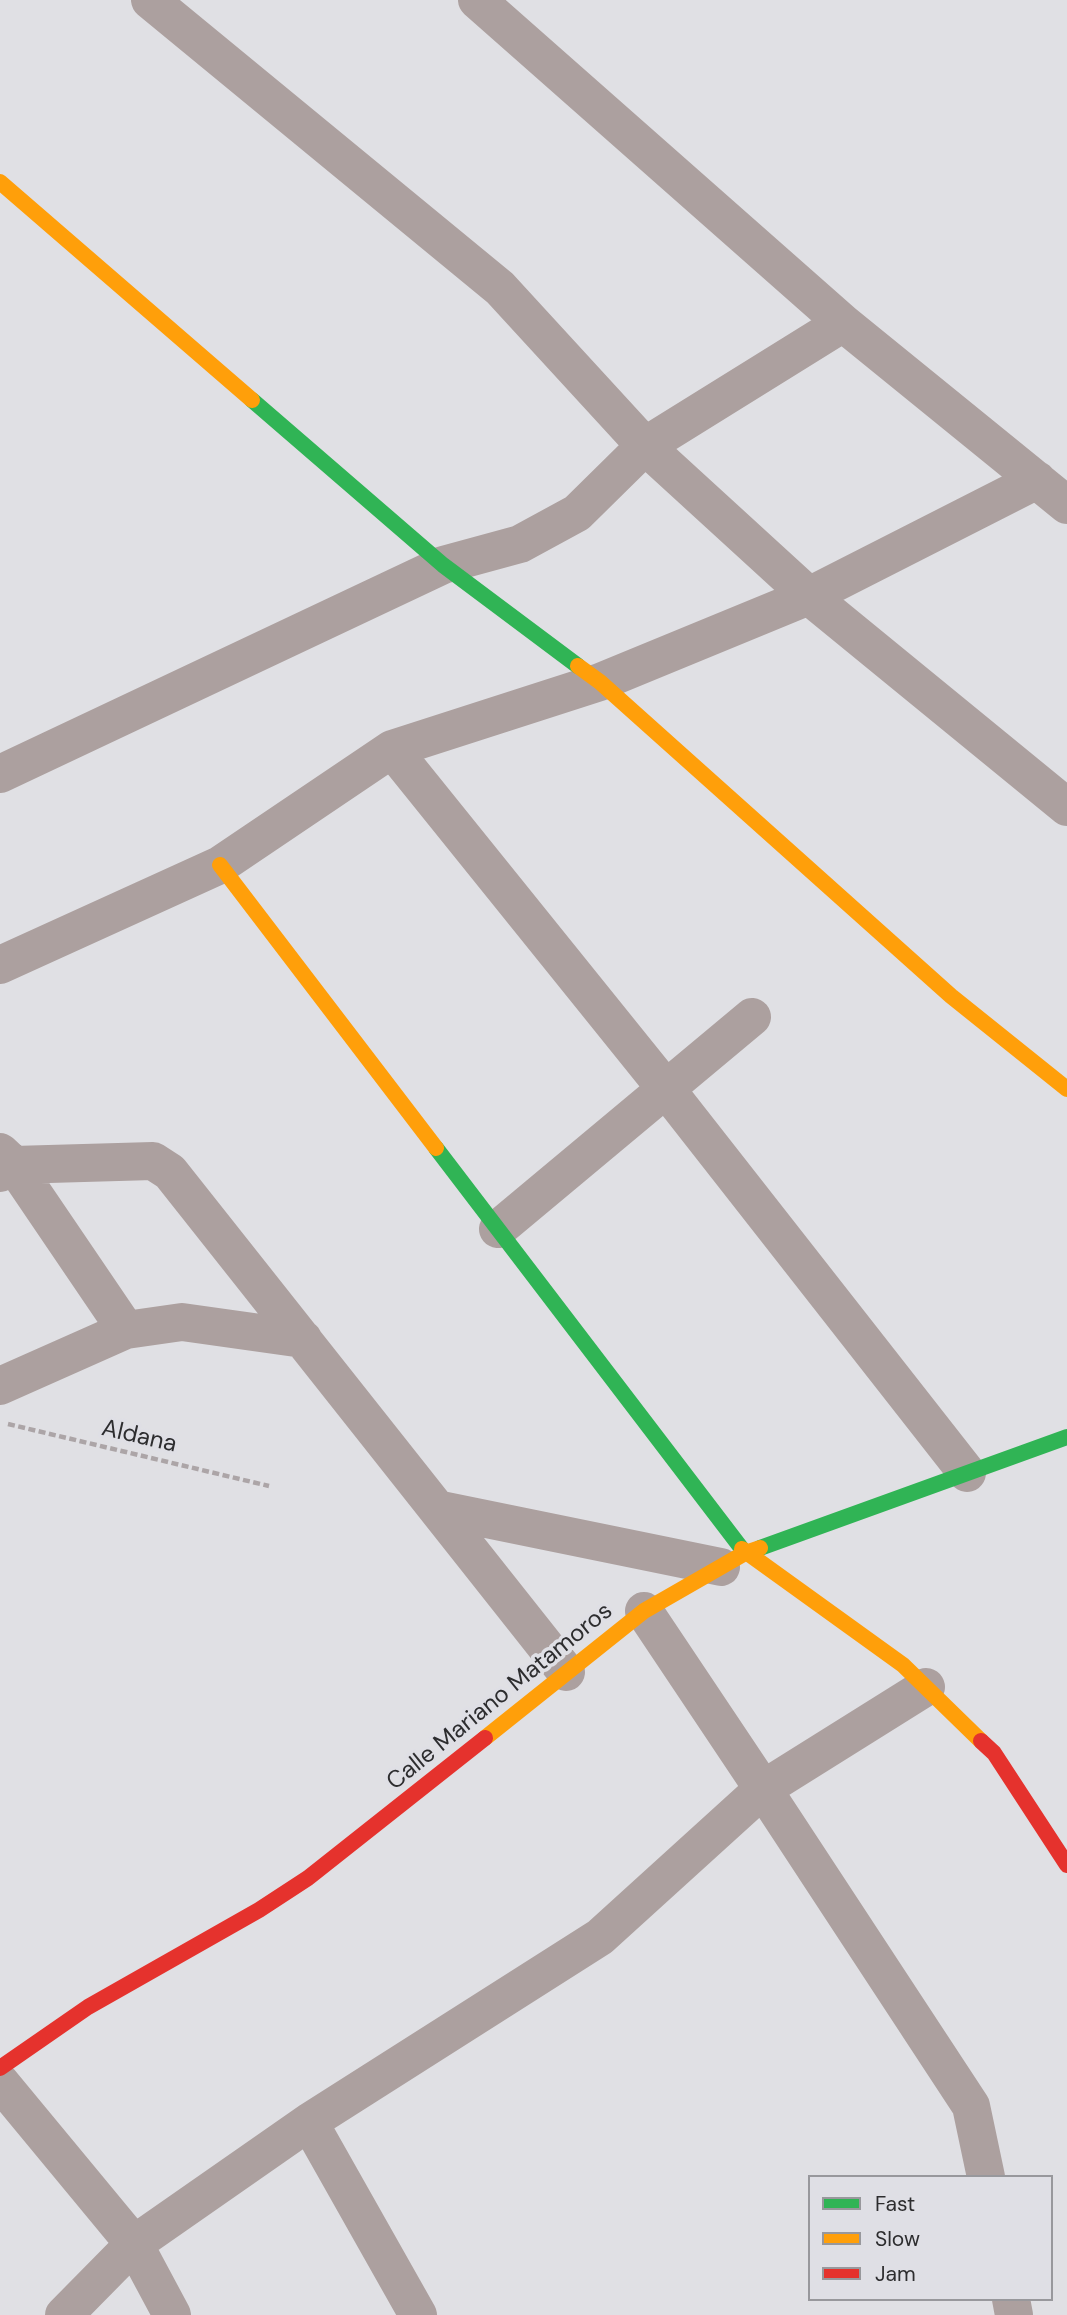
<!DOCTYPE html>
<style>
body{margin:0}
#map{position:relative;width:1067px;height:2315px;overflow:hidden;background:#e0e0e4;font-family:"DM Sans",sans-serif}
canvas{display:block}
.legend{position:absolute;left:808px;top:2175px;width:245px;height:126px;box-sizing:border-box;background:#dfdfe5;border:2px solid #98989c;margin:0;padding:9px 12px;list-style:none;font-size:21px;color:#2d2d2f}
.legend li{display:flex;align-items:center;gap:14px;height:35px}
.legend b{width:35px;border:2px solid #98989c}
</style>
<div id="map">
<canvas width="1067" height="2315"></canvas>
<ul class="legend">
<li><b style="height:9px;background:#30b455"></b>Fast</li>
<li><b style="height:9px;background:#ff9f0a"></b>Slow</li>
<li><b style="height:9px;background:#e5322d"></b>Jam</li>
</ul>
</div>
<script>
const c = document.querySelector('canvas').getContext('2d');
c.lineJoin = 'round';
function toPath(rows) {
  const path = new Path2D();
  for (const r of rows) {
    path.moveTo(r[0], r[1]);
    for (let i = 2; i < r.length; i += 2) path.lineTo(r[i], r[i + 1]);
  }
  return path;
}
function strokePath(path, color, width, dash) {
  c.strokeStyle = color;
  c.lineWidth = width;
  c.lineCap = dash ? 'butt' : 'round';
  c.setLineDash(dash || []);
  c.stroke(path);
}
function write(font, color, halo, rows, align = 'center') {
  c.font = font + ' "DM Sans",sans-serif';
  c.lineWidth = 7;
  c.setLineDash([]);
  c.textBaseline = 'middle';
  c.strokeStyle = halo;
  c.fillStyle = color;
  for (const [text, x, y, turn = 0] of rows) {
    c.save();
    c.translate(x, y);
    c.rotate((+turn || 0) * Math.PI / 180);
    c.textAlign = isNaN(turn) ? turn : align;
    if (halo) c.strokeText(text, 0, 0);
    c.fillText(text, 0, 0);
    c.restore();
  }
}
const path = toPath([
 [8,1424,269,1486]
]);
const street = toPath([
 [150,0,500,288,645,446,809,596,1067,807],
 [477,0,843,323,1067,505],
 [392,749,666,1089,967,1473],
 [0,774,443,565,520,544,577,513,645,446,843,323],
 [0,965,220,865,392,749,600,682,809,596,1037,480],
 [0,1152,14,1165,126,1330],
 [0,1173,14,1165,153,1161,170,1172,566,1672],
 [498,1229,752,1017],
 [0,1386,126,1330,182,1322,303,1339],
 [437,1509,721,1567],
 [644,1611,763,1789,971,2106,986,2177],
 [0,2082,134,2244,172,2315],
 [309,2122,418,2315],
 [1011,2299,1014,2315],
 [64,2315,134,2244,309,2122,600,1937,763,1789,926,1687]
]);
const fast = toPath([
 [252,400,443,565,578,666],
 [436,1148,742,1549],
 [760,1548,1067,1437]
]);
const slow = toPath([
 [0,182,252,400],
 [578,666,600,682,951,996,1067,1089],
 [220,865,436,1148],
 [742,1549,903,1665,981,1741],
 [485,1738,644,1611,745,1553,760,1548]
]);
const jam = toPath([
 [981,1741,994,1753,1067,1865],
 [0,2068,88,2007,259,1910,308,1878,485,1738]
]);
const streetNames = [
 ["Aldana",139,1437,13],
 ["Calle Mariano Matamoros",500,1697,-39]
];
strokePath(path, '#aca5a7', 4.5, [7, 3.5]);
strokePath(street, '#aca09f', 38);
strokePath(fast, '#30b455', 16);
strokePath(slow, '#ff9f0a', 16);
strokePath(jam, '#e5322d', 16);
write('24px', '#2d2d2f', '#dfdfe5', streetNames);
</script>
